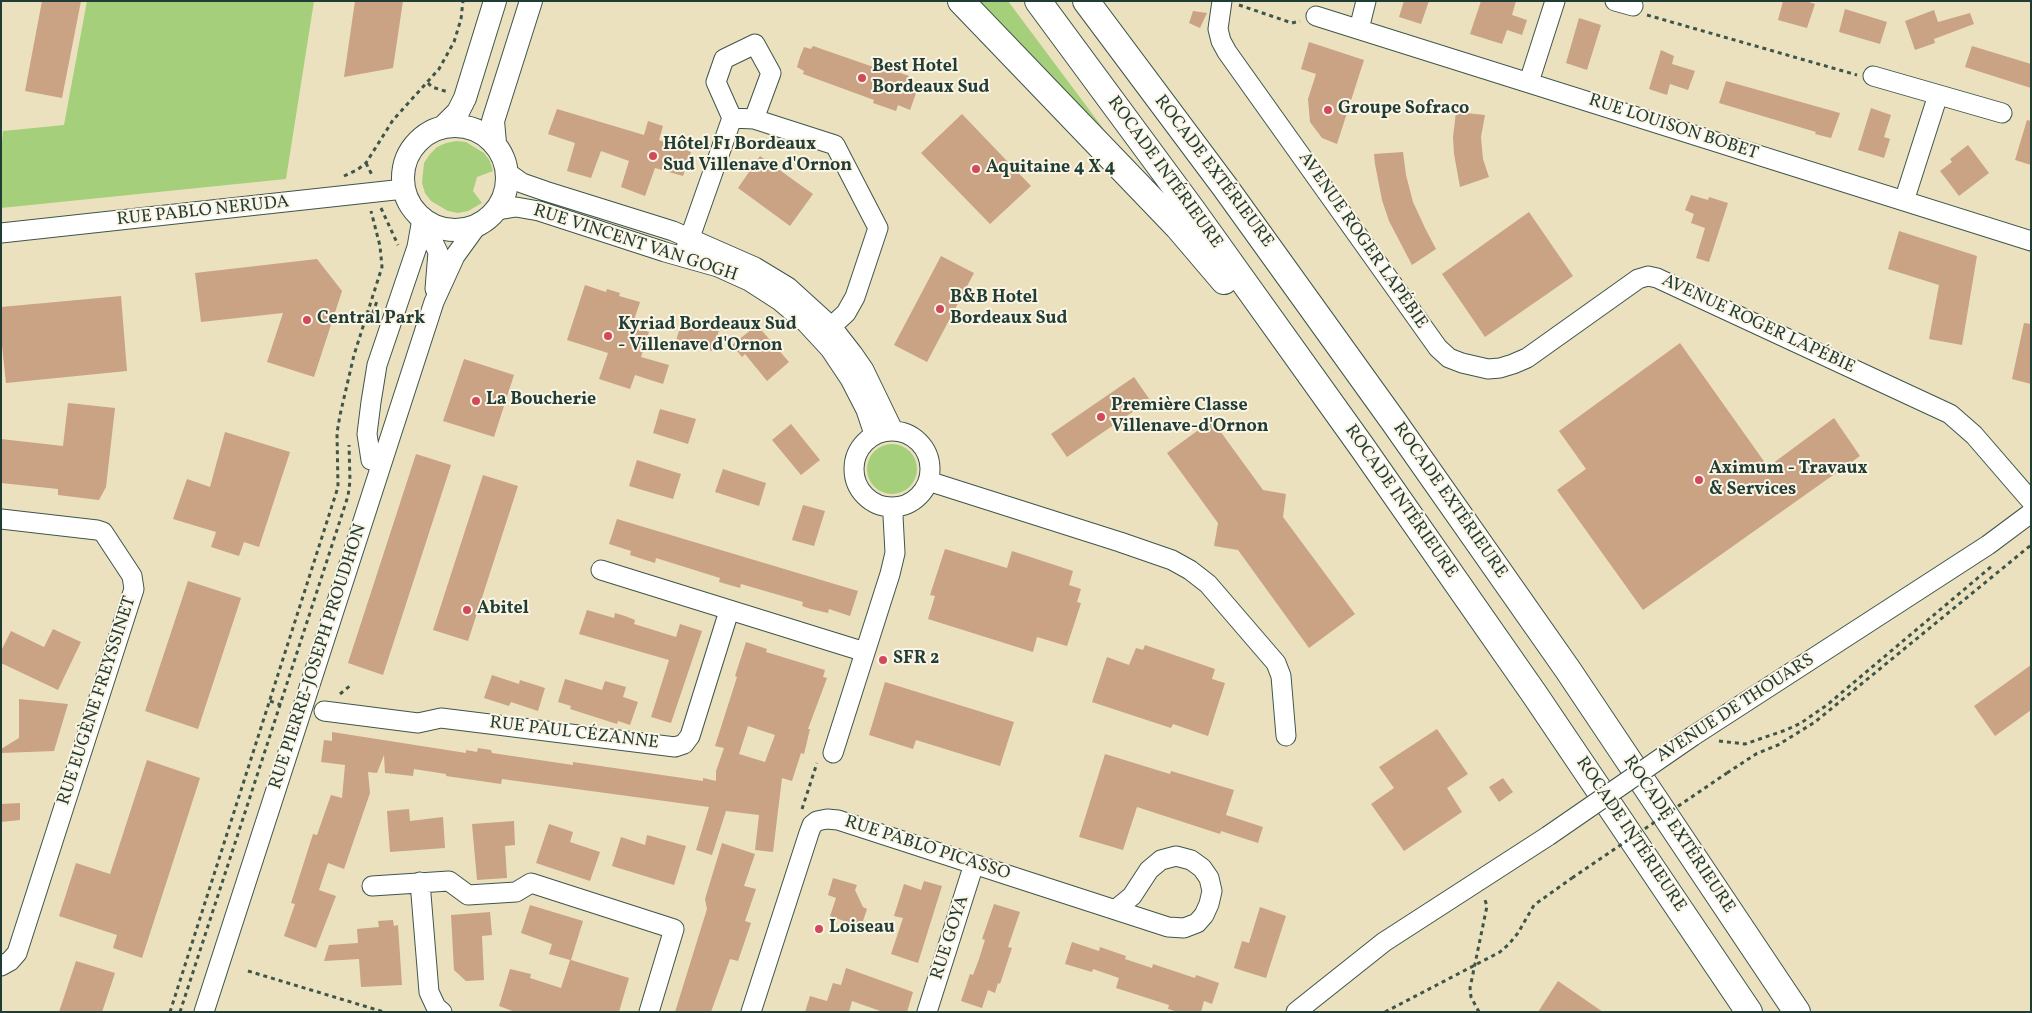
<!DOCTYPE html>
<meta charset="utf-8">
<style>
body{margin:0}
#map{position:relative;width:2032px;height:1013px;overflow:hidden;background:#ebe1bf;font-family:Vollkorn,serif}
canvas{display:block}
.frame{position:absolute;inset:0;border:2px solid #1f3d34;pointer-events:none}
</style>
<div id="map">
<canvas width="2032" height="1013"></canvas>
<div class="frame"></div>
</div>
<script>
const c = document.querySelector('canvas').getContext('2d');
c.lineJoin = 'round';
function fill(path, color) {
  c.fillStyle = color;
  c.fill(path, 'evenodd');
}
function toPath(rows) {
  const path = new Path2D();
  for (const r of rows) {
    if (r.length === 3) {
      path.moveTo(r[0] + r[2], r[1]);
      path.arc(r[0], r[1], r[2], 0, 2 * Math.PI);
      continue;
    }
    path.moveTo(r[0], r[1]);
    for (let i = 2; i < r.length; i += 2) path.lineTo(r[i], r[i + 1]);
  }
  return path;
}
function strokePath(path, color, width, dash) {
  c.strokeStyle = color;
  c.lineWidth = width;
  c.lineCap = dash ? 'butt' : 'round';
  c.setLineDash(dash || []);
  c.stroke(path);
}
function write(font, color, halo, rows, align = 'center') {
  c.font = font + ' Vollkorn,serif';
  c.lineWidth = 4;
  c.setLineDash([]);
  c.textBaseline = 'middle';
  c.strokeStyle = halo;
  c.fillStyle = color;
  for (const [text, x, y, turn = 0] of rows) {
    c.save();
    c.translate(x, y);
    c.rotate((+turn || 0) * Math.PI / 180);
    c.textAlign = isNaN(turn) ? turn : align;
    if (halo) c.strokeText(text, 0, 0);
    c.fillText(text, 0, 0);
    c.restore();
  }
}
const green = toPath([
 [87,1,314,1,286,179,1,208,1,152,3,131,64,125],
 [970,1,1008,1,1114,143],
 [456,141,466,142,484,153,490,161,493,171,477,177,473,191,482,203,468,211,458,213,448,211,431,201,425,193,422,183,424,163,430,154,437,147,446,143],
 [892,469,25]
]);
const building = toPath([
 [42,1,81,1,62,98,25,91],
 [355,1,403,1,393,68,344,77],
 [1404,1,1429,1,1421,24,1399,17],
 [1481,1,1516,1,1512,15,1527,20,1522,35,1507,30,1502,44,1470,34],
 [1783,1,1806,1,1815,4,1807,28,1778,20],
 [1845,9,1887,22,1880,44,1839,32],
 [1934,10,1938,22,1970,13,1974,24,1934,39,1935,43,1915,50,1905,21],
 [1193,11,1207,13,1200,28,1189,23],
 [1579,18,1601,25,1587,70,1566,63],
 [1309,42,1364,60,1337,144,1322,138,1310,122,1308,99,1316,74,1301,69],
 [813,46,885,71,886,68,909,76,908,81,919,85,910,110,898,105,896,111,873,103,874,100,803,74,804,71,797,67,800,57,804,47,811,49],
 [1972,46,2031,64,2031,88,1965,67],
 [1661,50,1674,56,1672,64,1695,71,1688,90,1670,84,1667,95,1649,89],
 [1726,81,1840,113,1831,138,1815,134,1816,132,1719,103],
 [1871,108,1891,115,1884,137,1890,139,1884,158,1858,150],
 [557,109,644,135,648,121,663,126,659,140,691,152,683,176,655,168,645,196,621,187,629,161,601,151,591,178,567,171,575,143,548,134],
 [1456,112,1485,115,1481,137,1482,149,1483,159,1489,177,1460,187,1454,154,1453,137],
 [962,114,1031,186,990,224,921,153],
 [2027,120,2031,121,2031,165,2015,160],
 [1968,145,1989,173,1959,196,1940,171,1952,162,1950,159],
 [1403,152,1406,175,1413,202,1425,228,1436,249,1412,265,1389,221,1382,200,1375,164,1374,154],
 [760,156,813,194,790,226,738,188],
 [1691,195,1708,200,1709,197,1728,203,1709,262,1696,258,1705,228,1691,223,1694,214,1685,210],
 [1529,212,1573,276,1485,337,1442,274],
 [1899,231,1977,256,1962,345,1929,339,1939,285,1888,269],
 [941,256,974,273,927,362,894,345],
 [317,259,342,291,314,377,267,362,283,313,201,322,195,273],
 [585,285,606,292,607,289,620,293,619,296,640,302,632,326,649,332,641,357,669,365,663,384,635,375,630,389,599,379,608,353,567,340],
 [121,296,127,371,6,383,1,336,1,307],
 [684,316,720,328,712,351,676,340],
 [2024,323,2031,324,2031,384,2012,379],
 [757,325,789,362,767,381,745,354,742,357,732,345],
 [1680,343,1768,467,1834,418,1860,456,1643,610,1557,490,1586,469,1559,431],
 [464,359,514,375,494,437,443,421],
 [1134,377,1150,400,1067,457,1051,434],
 [68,403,115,408,106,487,99,500,58,495,58,489,1,483,1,439,63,446],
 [660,409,696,419,688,444,653,433],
 [1212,420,1263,490,1286,494,1283,517,1355,614,1309,648,1238,550,1214,546,1218,523,1167,453],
 [791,424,820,460,801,475,772,440],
 [225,432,290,452,259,547,244,542,239,556,211,547,216,532,173,519,187,479,210,487],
 [416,454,451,465,383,675,348,663],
 [637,460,681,474,673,499,629,486],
 [723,469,766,483,759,506,715,492],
 [483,475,518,486,468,641,433,630],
 [803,505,825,511,814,546,792,540],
 [617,519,858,591,850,616,829,609,828,613,811,609,802,606,803,602,741,584,740,588,719,582,720,578,656,558,655,563,630,555,631,551,609,544],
 [945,549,1007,568,1012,551,1073,571,1069,585,1081,589,1077,602,1081,603,1067,646,1037,637,1033,652,928,619,935,596,930,595],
 [188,581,241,598,198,729,145,711],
 [587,610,614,618,615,613,625,616,635,620,634,624,676,637,680,624,702,631,671,723,651,717,669,660,579,634],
 [53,629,81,642,58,690,1,663,1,651,11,631,44,647],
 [746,642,767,649,766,652,825,670,823,677,827,678,808,729,810,729,804,754,801,753,792,781,782,778,773,852,755,850,759,815,726,811,712,855,696,850,709,807,502,779,501,784,446,776,446,774,414,769,413,776,385,773,384,755,377,773,368,772,370,793,344,869,328,863,319,890,336,896,316,948,284,936,295,904,291,903,313,834,317,835,331,795,342,798,345,765,321,762,324,740,332,741,332,732,466,753,466,750,477,752,478,748,491,750,492,753,573,765,573,762,703,781,703,778,716,781,716,771,724,748,715,746,737,677,735,676],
 [748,726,775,735,765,762,739,754],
 [1145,645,1215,669,1212,679,1225,683,1208,736,1173,724,1171,728,1092,702,1107,657,1129,665,1136,648,1143,650],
 [2031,665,2031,710,1995,736,1974,706],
 [492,675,519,684,520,680,545,688,538,711,511,702,509,706,484,698],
 [565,679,602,690,605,681,626,687,623,697,638,702,630,725,618,721,617,724,570,709,571,706,558,702],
 [885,682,1014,722,1000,766,916,740,913,749,869,735],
 [19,699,68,704,54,751,1,753,1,749,19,738],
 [1437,729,1468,774,1447,788,1462,812,1404,851,1371,804,1394,788,1379,767],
 [1105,754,1170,774,1171,771,1234,790,1226,815,1263,827,1258,843,1221,831,1220,834,1137,807,1123,850,1079,837],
 [147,760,200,778,142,958,113,948,117,935,59,916,76,863,110,874],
 [1503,778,1513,792,1499,802,1489,787],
 [20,803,20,820,1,822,1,804],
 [409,809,410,821,443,817,445,848,390,852,387,811],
 [514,821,515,845,505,846,507,878,477,880,472,824],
 [549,824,573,832,570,842,600,852,590,881,536,863],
 [647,835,686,846,674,885,612,866,621,837,645,845],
 [722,843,755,854,744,886,756,889,745,921,751,923,738,961,730,959,711,1012,675,1012,707,909,705,899],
 [833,878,857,885,855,890,863,907,867,909,861,927,830,916,836,898,828,895],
 [924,881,942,886,918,963,891,954,903,918,894,916,904,884,921,890],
 [994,904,1020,912,1008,947,1012,948,1000,984,998,983,995,993,988,990,982,1008,961,1001,970,974,973,975,979,959,985,940,982,939],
 [530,905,583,921,571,960,629,978,619,1012,515,1012,499,1006,510,969,531,974,530,978,561,988,570,960,549,954,552,944,521,933],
 [1260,907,1286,916,1266,978,1234,968,1242,941,1249,943],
 [490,912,492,935,482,936,484,980,466,981,454,970,451,915],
 [393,920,394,926,398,925,402,985,361,987,359,959,324,961,329,945,358,943,357,929,379,927,378,921],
 [1072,942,1099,951,1100,947,1126,956,1125,959,1152,968,1153,964,1195,978,1196,975,1219,983,1212,1004,1204,1001,1201,1012,1178,1012,1168,1009,1169,1005,1116,988,1119,978,1093,969,1092,972,1065,964],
 [76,961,115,973,102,1012,59,1012],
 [846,968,913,992,907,1012,883,1012,852,1001,849,1012,805,1012,810,996,827,1001,833,983,841,985],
 [1558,981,1603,1012,1538,1012]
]);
const path = toPath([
 [1239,5,1292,23,1300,21],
 [1647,15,1857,75],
 [428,83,432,87,448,92],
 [366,163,372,175],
 [344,176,357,170,366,163,393,120,439,69,454,42,461,19,463,1],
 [381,208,398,245],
 [370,321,377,301],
 [340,694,351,685],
 [270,701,281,705],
 [1719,741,1745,744,1786,730,1801,723,1827,705,1992,566],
 [1727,773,1756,754,1778,745,1815,722,2031,545],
 [802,809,817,763],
 [248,971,384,1012],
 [170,1012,338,487,337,433,340,415,354,355,382,267,380,246,371,211],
 [180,1012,348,496,350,481,349,445],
 [1385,1012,1500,952,1509,944,1518,933,1534,905,1572,878],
 [1479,1012,1471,997,1470,988,1487,906,1484,897]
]);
const minor = toPath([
 [1222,1,1218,29,1221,41,1227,52,1438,348,1449,358,1462,363,1488,369,1500,368,1513,364,1527,358,1638,279,1648,276,1657,278,1950,414,1974,435,2031,501],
 [1615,1,1633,6],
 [1316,16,2031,241],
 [1359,29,1366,1],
 [1873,76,2002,113],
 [1529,82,1555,1],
 [732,118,716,82,724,59,755,44,771,73,754,119],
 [508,173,522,183,545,191,673,231,755,267,788,287,832,327,853,354,864,370,893,430],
 [1904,201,1938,95],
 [498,210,516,207,539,211,665,252,718,267,749,281,780,301,806,323,830,349,850,379,866,410,874,434],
 [422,219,438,252,435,289],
 [1,233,404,189],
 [683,257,732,118,754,119,835,145,878,228,855,297,846,313,820,337],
 [892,469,38],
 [381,463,371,460,367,434,371,402,377,365,417,247,422,219],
 [928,481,1120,542,1172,560,1190,570,1208,584,1276,663,1281,676,1286,736],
 [1,519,97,530,103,532,132,576,134,589,17,953,10,961,1,966],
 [601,570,865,652],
 [324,711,418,723,441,718,675,747,684,744,690,736,729,611],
 [1693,736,1988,545,2031,513],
 [833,753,890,574,895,553,893,516,895,507],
 [420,882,429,992,436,1007,442,1012],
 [372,886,449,881,468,895,516,892,531,883,674,929,649,1012],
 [204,1012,434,302,455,256,476,227],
 [751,1012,809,833,812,825,817,821,827,819,838,820,1168,927,1184,928,1197,923,1204,915,1209,904,1212,891,1209,878,1202,868,1191,860,1176,856,1161,860,1149,870,1132,896,1115,910],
 [927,1012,974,864],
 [1296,1012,1384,942,1548,836]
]);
const major = toPath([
 [455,178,52],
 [443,127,458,112,465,98,495,1],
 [495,143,493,121,531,1]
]);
const highway = toPath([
 [961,1,1178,227,1224,281],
 [1038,1,1193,211,1362,447,1535,695,1749,1012],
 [1086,1,1225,187,1394,422,1568,670,1797,1012]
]);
const pathBridge = toPath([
 [1572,878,1727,773]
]);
const minorBridge = toPath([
 [1548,836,1693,736]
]);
const markers = [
 [862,78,5,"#d1495b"],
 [1328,110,5,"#d1495b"],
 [653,156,5,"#d1495b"],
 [976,169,5,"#d1495b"],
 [940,309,5,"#d1495b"],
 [307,320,5,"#d1495b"],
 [608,336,5,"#d1495b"],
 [476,401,5,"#d1495b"],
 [1101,417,5,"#d1495b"],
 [1699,480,5,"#d1495b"],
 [467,610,5,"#d1495b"],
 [883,660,5,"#d1495b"],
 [819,929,5,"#d1495b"]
];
const poiNames = [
 ["Best Hotel",872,68],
 ["Bordeaux Sud",872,89],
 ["Groupe Sofraco",1338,110],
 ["Hôtel F1 Bordeaux",663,146],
 ["Sud Villenave d'Ornon",663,167],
 ["Aquitaine 4 X 4",986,169],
 ["B&B Hotel",950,299],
 ["Bordeaux Sud",950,320],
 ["Central Park",317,320],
 ["Kyriad Bordeaux Sud",618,326],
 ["- Villenave d'Ornon",618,347],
 ["La Boucherie",486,401],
 ["Première Classe",1111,407],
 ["Villenave-d'Ornon",1111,428],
 ["Aximum - Travaux",1709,470],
 ["& Services",1709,491],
 ["Abitel",477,610],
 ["SFR 2",893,660],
 ["Loiseau",829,929]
];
const streetNames = [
 ["RUE LOUISON BOBET",1673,128,18],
 ["ROCADE EXTÉRIEURE",1213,172,53],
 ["ROCADE INTÉRIEURE",1164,173,54],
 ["RUE PABLO NERUDA",203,212,-6],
 ["AVENUE ROGER LAPÉBIE",1362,241,55],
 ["RUE VINCENT VAN GOGH",635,244,18],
 ["AVENUE ROGER LAPÉBIE",1758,325,25],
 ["ROCADE EXTÉRIEURE",1449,501,55],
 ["ROCADE INTÉRIEURE",1400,502,55],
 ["RUE PIERRE-JOSEPH PROUDHON",319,657,-72],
 ["RUE EUGÈNE FREYSSINET",98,701,-72],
 ["AVENUE DE THOUARS",1736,709,-33],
 ["RUE PAUL CÉZANNE",574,734,7],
 ["ROCADE INTÉRIEURE",1630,835,56],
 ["ROCADE EXTÉRIEURE",1678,835,56],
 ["RUE PABLO PICASSO",927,849,18],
 ["RUE GOYA",951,938,-72]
];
fill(green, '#a5cf7b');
fill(building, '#caa284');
strokePath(minor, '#3e5649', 21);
strokePath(major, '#3e5649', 24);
strokePath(highway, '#3e5649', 28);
strokePath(path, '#3e5649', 3, [4, 4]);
strokePath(minor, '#fff', 19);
strokePath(major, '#fff', 22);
strokePath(highway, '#fff', 26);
strokePath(minorBridge, '#3e5649', 21, []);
strokePath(pathBridge, '#3e5649', 3, [4, 4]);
strokePath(minorBridge, '#fff', 19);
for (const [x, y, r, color] of markers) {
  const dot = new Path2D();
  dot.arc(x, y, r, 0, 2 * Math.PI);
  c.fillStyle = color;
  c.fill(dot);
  strokePath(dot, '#fcf5e5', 2);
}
write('bold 18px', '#1f3d34', '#fcf5e5', poiNames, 'left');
write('18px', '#1f3d34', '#fcf5e5', streetNames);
</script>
